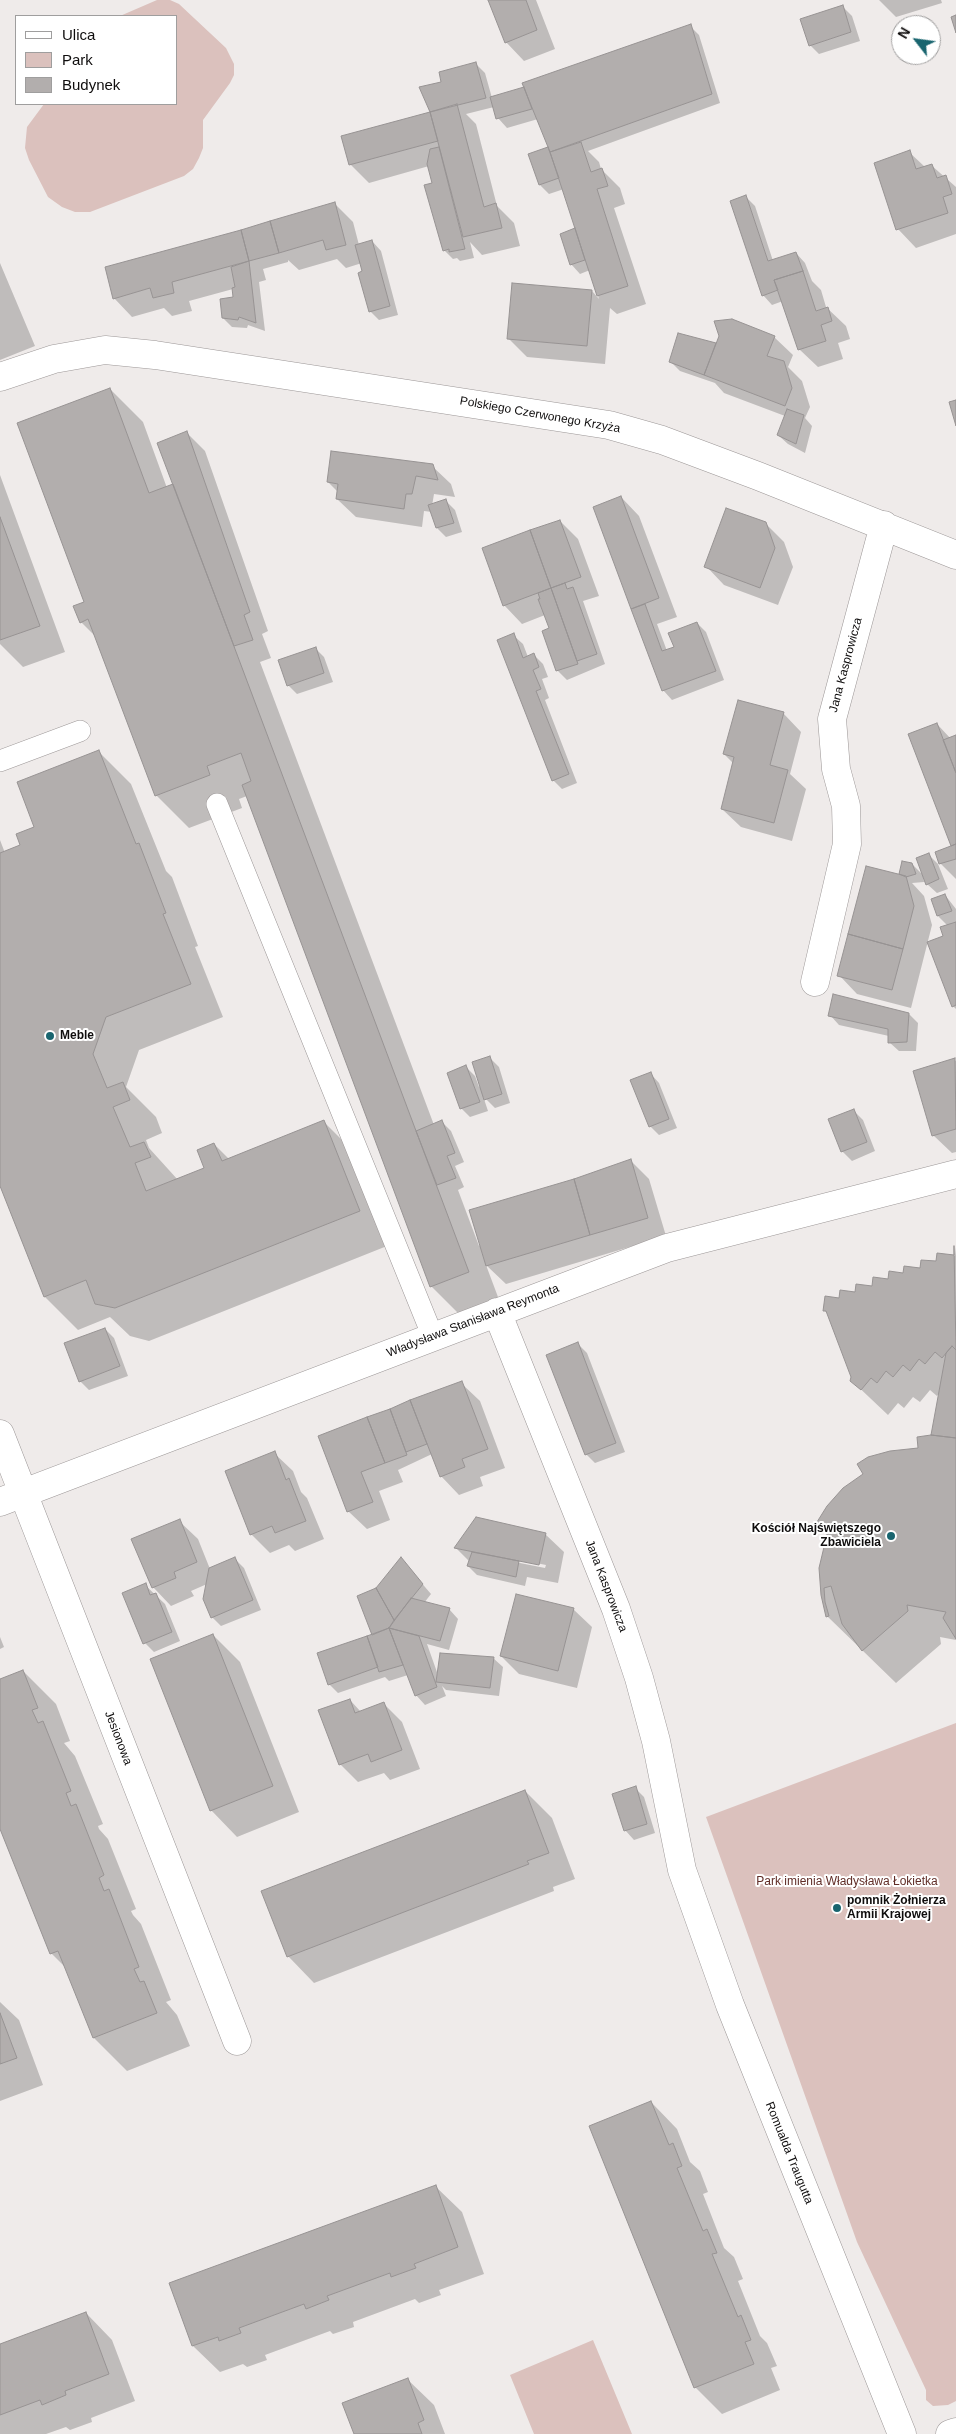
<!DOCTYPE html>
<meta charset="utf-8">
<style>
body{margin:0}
#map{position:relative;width:956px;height:2434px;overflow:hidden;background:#efebea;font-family:Arial,sans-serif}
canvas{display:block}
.legend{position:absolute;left:15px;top:15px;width:162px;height:90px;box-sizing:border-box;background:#fff;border:1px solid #9f9e9e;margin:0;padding:6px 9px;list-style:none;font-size:15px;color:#0f0d0d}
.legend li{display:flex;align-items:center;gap:10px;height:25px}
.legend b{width:25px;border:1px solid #9f9e9e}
.north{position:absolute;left:891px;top:15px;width:50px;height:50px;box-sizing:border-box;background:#fff;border:1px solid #9f9e9e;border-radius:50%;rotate:300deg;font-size:14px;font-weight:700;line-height:20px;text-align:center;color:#0f0d0d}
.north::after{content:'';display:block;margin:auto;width:18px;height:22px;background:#19656f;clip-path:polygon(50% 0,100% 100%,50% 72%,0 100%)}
</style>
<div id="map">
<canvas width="956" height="2434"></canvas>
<ul class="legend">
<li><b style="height:6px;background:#fff"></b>Ulica</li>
<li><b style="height:14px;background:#dbc1bd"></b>Park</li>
<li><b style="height:14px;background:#b2aead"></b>Budynek</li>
</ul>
<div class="north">N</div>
</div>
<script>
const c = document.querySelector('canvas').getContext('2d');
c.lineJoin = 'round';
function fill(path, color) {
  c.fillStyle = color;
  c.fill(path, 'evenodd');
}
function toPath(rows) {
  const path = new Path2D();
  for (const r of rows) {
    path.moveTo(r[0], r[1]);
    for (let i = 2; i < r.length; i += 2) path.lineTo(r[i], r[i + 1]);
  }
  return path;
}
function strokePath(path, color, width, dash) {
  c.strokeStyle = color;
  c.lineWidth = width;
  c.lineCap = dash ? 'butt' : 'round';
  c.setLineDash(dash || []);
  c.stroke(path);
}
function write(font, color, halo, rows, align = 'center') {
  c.font = font + ' Arial,sans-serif';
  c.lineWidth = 4;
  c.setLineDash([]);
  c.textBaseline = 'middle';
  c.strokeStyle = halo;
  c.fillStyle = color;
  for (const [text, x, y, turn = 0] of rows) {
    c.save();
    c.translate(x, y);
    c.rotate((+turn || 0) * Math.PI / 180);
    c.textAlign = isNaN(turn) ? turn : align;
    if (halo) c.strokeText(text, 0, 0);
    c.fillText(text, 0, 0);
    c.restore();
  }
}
const green = toPath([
 [157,0,170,0,179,4,226,48,234,64,234,75,230,83,203,120,203,148,199,158,193,169,184,176,90,212,75,212,62,207,48,197,29,160,25,148,27,127,44,104,176,104,176,16,120,16],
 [956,1723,956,2401,948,2405,933,2406,926,2400,926,2390,857,2242,706,1817],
 [593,2340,632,2434,534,2434,510,2375]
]);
const shadow = toPath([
 [490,0,536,0,555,49,524,61,506,42],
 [879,0,941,0,942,3,896,17],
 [843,7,852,16,860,41,819,54,810,45],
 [690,26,699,35,720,103,588,151,599,162,601,169,620,188,625,204,614,208,646,304,617,314,610,308,605,364,527,357,508,338,592,291,599,299,590,270,580,274,571,264,577,229,564,189,549,194,540,185,530,155,550,148,538,119,507,128,498,118,494,107,466,114,476,124,497,206,514,223,520,246,482,255,470,242,474,258,460,261,457,258,453,259,444,250,425,186,433,184,429,166,369,183,350,164,432,112,443,83,476,64,485,73,492,98,525,88],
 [909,152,925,167,931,165,956,187,956,234,916,248,898,229],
 [746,197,755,206,773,261,796,253,805,263,812,281,821,290,826,307,846,326,850,339,838,343,843,359,818,367,799,349,783,301,772,305,763,295],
 [335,204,353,222,359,245,372,241,381,251,398,315,379,320,370,311,362,263,346,268,337,259,299,270,288,260,288,262,263,269,266,280,259,282,265,331,248,325,247,328,232,327,223,318,235,298,233,289,189,301,192,311,172,316,164,308,132,317,114,298,240,231],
 [0,263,35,346,0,360],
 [679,334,717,345,774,337,793,355,788,367,802,381,810,407,805,418,812,426,805,453,788,444,778,435,785,416,724,393,715,383,680,371,671,362],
 [110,389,143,422,167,488,174,485,187,433,205,451,268,631,262,634,271,658,260,662,434,1125,442,1122,451,1131,464,1162,455,1166,464,1187,458,1190,479,1246,631,1161,649,1179,666,1236,506,1284,486,1265,501,1305,464,1319,431,1286,247,796,239,799,242,808,189,828,156,795,97,638,81,622,86,602],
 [432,466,451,484,455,497,434,494,432,506,446,501,455,510,462,532,446,537,437,528,432,512,424,511,422,527,356,517,337,499,338,492,328,482],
 [0,475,65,652,23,667,0,644],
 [621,497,639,516,677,617,657,624,667,651,675,648,697,623,706,632,724,680,672,700,663,690,595,507],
 [560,521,578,539,599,596,583,601,605,664,567,680,558,671,543,632,550,629,545,615,522,624,504,605],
 [765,523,784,542,793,567,778,605,724,585,706,566],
 [513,635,523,644,528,657,534,655,543,664,548,677,542,679,549,698,545,700,577,783,562,789,553,780],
 [315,648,324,657,333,682,297,694,288,685],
 [783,713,801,732,790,774,806,789,792,841,741,827,722,809,734,764,724,754],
 [937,724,951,739,956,737,956,879,940,863,953,847],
 [98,751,131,784,166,871,172,877,198,946,195,947,223,1017,139,1050,126,1087,156,1117,162,1133,146,1140,149,1148,178,1180,206,1169,214,1144,229,1159,324,1122,357,1155,392,1244,149,1341,130,1336,110,1317,78,1330,45,1297,0,1183,0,840,5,853,22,846],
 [929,855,938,864,948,889,937,893,927,884],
 [903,863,912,864,923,875,924,882,912,883,924,896,932,925,911,1008,857,994,839,975,900,875],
 [945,895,956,909,956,1009,953,1006,945,936,948,926,938,916],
 [909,1014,918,1023,916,1051,899,1051,889,1042,889,1036,839,1025,830,1015],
 [490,1058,499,1067,510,1103,495,1108,483,1096,488,1111,470,1117,461,1108,466,1067,475,1076,479,1087,482,1087],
 [954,1060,956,1061,956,1152,952,1153,933,1135],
 [650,1073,659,1083,677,1128,659,1135,650,1126],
 [853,1110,863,1120,875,1151,852,1161,842,1151],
 [956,1247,956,1640,940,1637,941,1644,896,1683,827,1616,822,1595,828,1532,819,1522,919,1449,932,1436,940,1392,937,1396,930,1390,920,1402,913,1397,904,1408,898,1403,888,1415,851,1380,853,1377,829,1315,824,1310,840,1300,937,1263,938,1254,955,1256],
 [105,1329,114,1338,128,1376,89,1390,80,1381],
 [578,1344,587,1353,625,1452,595,1463,586,1454],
 [461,1383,480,1401,505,1468,480,1477,483,1486,459,1495,441,1476,432,1454,398,1470,403,1482,379,1491,390,1520,367,1529,348,1511,368,1418],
 [274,1453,293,1471,301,1492,307,1498,324,1539,295,1551,289,1545,270,1553,251,1534],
 [179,1521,198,1539,210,1569,235,1559,244,1568,261,1610,221,1626,212,1617,207,1584,191,1591,194,1596,171,1606,153,1587],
 [545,1534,564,1552,558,1583,527,1577,525,1586,477,1575,468,1566,470,1562,456,1548],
 [496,1555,546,1565,545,1568,495,1558],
 [401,1559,431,1594,424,1603,449,1609,458,1619,449,1650,427,1644,438,1675,493,1658,503,1667,499,1696,446,1690,442,1686,446,1696,425,1705,416,1695,408,1675,389,1681,385,1677,338,1693,329,1684,374,1635,377,1589],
 [145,1585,165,1604,180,1641,154,1652,145,1643],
 [573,1609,592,1627,577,1688,519,1674,501,1656],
 [213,1635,240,1662,299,1812,237,1837,211,1810],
 [0,1637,4,1647,0,1649],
 [23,1671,56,1704,70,1741,64,1743,75,1756,103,1824,98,1826,99,1829,108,1839,136,1909,131,1911,133,1915,141,1924,171,2000,166,2002,177,2015,190,2046,127,2071,94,2038,67,1969,51,1953,0,1826,0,1680],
 [350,1700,361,1712,383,1703,402,1722,420,1769,390,1780,384,1773,358,1782,340,1764],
 [635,1788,644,1797,655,1833,634,1840,625,1830],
 [525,1791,552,1818,575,1879,553,1887,554,1891,314,1983,288,1956],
 [0,2002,19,2020,43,2085,0,2101],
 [651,2102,677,2129,690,2162,700,2171,708,2192,703,2194,724,2248,734,2257,743,2279,738,2281,760,2336,767,2343,777,2366,771,2368,780,2390,722,2414,695,2387],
 [435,2186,462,2212,484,2274,439,2290,441,2295,419,2303,415,2299,353,2322,354,2327,333,2334,330,2331,265,2355,267,2360,247,2367,243,2364,220,2372,193,2346],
 [86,2313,112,2340,135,2401,91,2418,92,2422,70,2430,66,2427,46,2434,0,2434,0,2345],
 [407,2379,434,2405,445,2434,355,2434]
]);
const building = toPath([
 [488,0,526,0,537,30,505,43,488,0],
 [843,5,851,32,809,46,800,19,843,5],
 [956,15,956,33,951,17,956,15],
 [691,24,712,94,550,152,522,83,691,24],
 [476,62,486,98,430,112,419,87,441,82,439,72,476,62],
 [524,87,532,109,496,119,490,97,524,87],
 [457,104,484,207,496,203,502,228,463,237,430,112,457,104],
 [430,112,438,141,349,165,341,136,430,112],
 [581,142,591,172,602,168,608,186,597,189,628,286,597,296,550,152,581,142],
 [439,147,465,249,449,252,449,249,443,251,424,185,432,183,427,164,430,149,439,147],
 [548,147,559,178,539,185,528,154,548,147],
 [910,150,916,169,932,164,937,178,946,175,952,194,943,197,948,213,896,230,874,163,910,150],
 [746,195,768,261,796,252,803,271,774,280,778,290,762,296,730,201,746,195],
 [335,202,346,245,326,250,323,240,279,253,270,221,335,202],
 [270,221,279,253,249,261,241,230,270,221],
 [575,228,585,260,570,265,560,234,575,228],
 [241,230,249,261,172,282,174,293,153,298,150,288,113,299,105,267,241,230],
 [372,240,390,306,369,312,358,273,362,271,355,245,372,240],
 [249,261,256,323,239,317,238,320,222,318,220,299,233,297,232,288,235,287,231,267,249,261],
 [803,271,816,311,828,307,832,321,821,325,826,341,798,350,774,280,803,271],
 [512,283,592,290,587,346,507,339,512,283],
 [732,319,775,336,767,356,784,361,792,388,785,406,704,375,719,336,714,321,732,319],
 [678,333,716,343,704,375,669,362,678,333],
 [110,388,149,493,173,484,469,1272,430,1287,242,785,251,781,241,753,207,766,210,775,155,796,88,619,80,623,73,606,84,602,17,423,110,388],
 [956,400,956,426,949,402,956,400],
 [787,409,804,415,796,444,777,435,787,409],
 [187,431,250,612,244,615,253,640,234,646,157,443,187,431],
 [331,451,433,464,438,480,416,476,412,494,406,494,404,509,336,499,338,484,327,482,331,451],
 [621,496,659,598,631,609,593,507,621,496],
 [446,499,454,523,436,528,428,505,446,499],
 [726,508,766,522,775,548,760,588,704,567,726,508],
 [0,517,40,626,0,640,0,517],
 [560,520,581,577,551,588,530,530,560,520],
 [530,530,551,588,503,606,482,548,530,530],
 [565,583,567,589,573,587,597,654,577,661,551,588,565,583],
 [551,588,578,664,556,671,542,631,549,628,538,599,540,599,538,593,551,588],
 [645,604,662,651,674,647,668,633,697,622,716,671,662,691,631,609,645,604],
 [514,633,523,658,534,653,539,667,533,670,541,689,536,691,569,774,552,781,497,640,514,633],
 [316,647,324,673,287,686,278,660,316,647],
 [738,700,784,712,770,765,788,770,774,823,721,809,734,757,723,754,738,700],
 [937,723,956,773,956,844,951,846,908,734,937,723],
 [956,735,956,773,943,740,956,735],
 [99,750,136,844,139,843,166,913,163,914,191,984,106,1017,93,1054,107,1088,123,1082,130,1100,113,1107,130,1147,144,1142,151,1157,135,1163,146,1191,204,1168,197,1150,214,1143,222,1161,324,1120,360,1211,115,1308,95,1304,86,1280,44,1297,0,1186,0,853,20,845,16,834,34,827,17,782,99,750],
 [956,844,956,859,939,864,935,852,956,844],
 [929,853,939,879,926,885,916,858,929,853],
 [902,861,912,863,916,874,906,877,899,874,902,861],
 [866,866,906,876,914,906,903,949,848,934,866,866],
 [945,894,952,911,937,916,931,899,945,894],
 [956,922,956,1005,952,1007,927,942,943,936,940,927,956,922],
 [848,934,903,949,892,990,837,976,848,934],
 [833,994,909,1013,907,1042,888,1043,888,1029,828,1016,833,994],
 [490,1056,502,1094,484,1100,472,1062,490,1056],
 [955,1058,956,1129,932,1136,913,1071,955,1058],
 [466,1065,480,1102,460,1109,447,1073,466,1065],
 [651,1072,669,1119,649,1127,630,1080,651,1072],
 [854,1109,867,1142,841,1152,828,1119,854,1109],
 [442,1120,455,1153,447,1156,456,1178,437,1185,416,1131,442,1120],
 [631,1159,648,1218,590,1235,574,1179,631,1159],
 [574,1179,590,1235,486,1266,469,1210,574,1179],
 [954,1246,956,1350,952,1346,942,1358,935,1352,925,1364,919,1359,910,1371,903,1365,893,1377,886,1371,877,1383,871,1378,861,1390,850,1381,851,1377,826,1311,823,1311,825,1296,839,1298,840,1290,855,1292,856,1284,872,1286,873,1277,888,1279,889,1271,903,1273,904,1266,920,1268,921,1260,936,1261,937,1253,954,1255,954,1246],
 [105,1328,120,1366,79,1382,64,1343,105,1328],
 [578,1342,616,1443,585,1455,546,1355,578,1342],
 [952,1346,956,1350,956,1438,931,1435,946,1353,952,1346],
 [462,1381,488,1449,462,1459,465,1467,440,1477,410,1400,462,1381],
 [410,1400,427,1444,406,1452,390,1409,410,1400],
 [390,1409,407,1455,385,1463,367,1417,390,1409],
 [367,1417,385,1463,361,1472,373,1502,347,1512,318,1436,367,1417],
 [931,1435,956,1438,956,1639,943,1618,946,1612,907,1605,908,1611,862,1651,842,1624,831,1586,824,1588,825,1602,829,1616,826,1617,821,1595,819,1568,829,1526,817,1522,827,1506,843,1488,863,1474,857,1464,868,1457,890,1451,918,1448,917,1437,931,1435],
 [275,1451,286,1480,289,1478,306,1521,275,1533,272,1526,250,1535,225,1471,275,1451],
 [476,1517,546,1533,539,1565,454,1548,476,1517],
 [180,1519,197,1562,174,1572,176,1578,152,1588,131,1539,180,1519],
 [472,1552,519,1561,516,1577,467,1566,472,1552],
 [235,1557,253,1600,211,1618,203,1599,209,1568,235,1557],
 [401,1557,423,1584,394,1620,376,1588,401,1557],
 [146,1583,150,1595,156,1593,172,1632,143,1644,122,1593,146,1583],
 [376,1588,394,1620,389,1628,372,1635,357,1596,376,1588],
 [516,1594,574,1608,558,1671,500,1656,516,1594],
 [411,1598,450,1608,440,1641,389,1628,411,1598],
 [389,1628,403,1665,379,1672,367,1636,389,1628],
 [389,1628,419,1636,437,1687,415,1696,389,1628],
 [213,1634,273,1786,210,1811,150,1659,213,1634],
 [367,1636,378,1667,328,1685,317,1653,367,1636],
 [440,1653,494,1657,490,1688,436,1682,440,1653],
 [23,1670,38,1708,32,1710,38,1723,43,1721,71,1791,66,1793,71,1806,76,1804,104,1875,99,1878,104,1891,109,1889,139,1967,134,1969,140,1982,144,1981,157,2013,93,2038,58,1951,50,1954,0,1829,0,1679,23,1670],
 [350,1699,355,1713,384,1702,402,1750,371,1762,368,1754,339,1765,318,1710,350,1699],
 [636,1786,647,1824,624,1831,612,1794,636,1786],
 [525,1790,549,1853,527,1861,529,1864,287,1957,261,1891,525,1790],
 [0,2013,17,2058,0,2064,0,2013],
 [651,2101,669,2145,673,2143,682,2166,677,2168,703,2231,707,2229,717,2253,712,2254,738,2317,741,2315,751,2340,745,2342,754,2364,694,2388,589,2126,651,2101],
 [436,2185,458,2247,414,2264,416,2268,391,2277,390,2273,327,2296,329,2300,306,2309,304,2304,239,2328,241,2333,219,2341,218,2337,192,2346,169,2283,436,2185],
 [86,2312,109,2374,65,2391,66,2395,42,2405,40,2400,0,2415,0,2344,86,2312],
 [408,2378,424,2420,418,2423,422,2434,354,2434,342,2403,408,2378]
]);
const lane = toPath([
 [0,761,80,731],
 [217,804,433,1337]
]);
const street = toPath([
 [0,377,54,359,105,350,155,355,609,425,662,440,758,476,956,555],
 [815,982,847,844,846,806,836,769,832,719,884,525],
 [497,1312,616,1609,639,1678,656,1741,682,1870,730,2005,902,2434],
 [0,1434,237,2041],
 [0,1502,667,1248,956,1174],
 [950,2434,956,2432]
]);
const markers = [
 [50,1036,5,"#19656f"],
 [891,1536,5,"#19656f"],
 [837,1908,5,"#19656f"]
];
const streetNames = [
 ["Polskiego Czerwonego Krzyża",540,415,10],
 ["Jana Kasprowicza",846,665,-75],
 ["Władysława Stanisława Reymonta",473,1321,-21],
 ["Jana Kasprowicza",606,1586,69],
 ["Jesionowa",118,1738,69],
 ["Romualda Traugutta",789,2153,68]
];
const poiNames = [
 ["Meble",60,1036],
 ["Kościół Najświętszego",881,1529,"right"],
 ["Zbawiciela",881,1543,"right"],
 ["pomnik Żołnierza",847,1901],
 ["Armii Krajowej",847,1915]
];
const parkNames = [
 ["Park imienia Władysława Łokietka",847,1882]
];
fill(green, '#dbc1bd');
fill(shadow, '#0003');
fill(building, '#b2aead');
strokePath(building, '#979393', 1);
strokePath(lane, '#9c9797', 22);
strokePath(street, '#9c9797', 29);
strokePath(lane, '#fff', 21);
strokePath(street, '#fff', 28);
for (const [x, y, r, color] of markers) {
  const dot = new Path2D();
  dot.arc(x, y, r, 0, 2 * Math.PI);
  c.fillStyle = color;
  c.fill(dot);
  strokePath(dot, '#fff', 2);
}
write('12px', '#0f0d0d', '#fff', streetNames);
write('bold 12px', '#0f0d0d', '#fff', poiNames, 'left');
write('12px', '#602d27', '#fff', parkNames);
</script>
